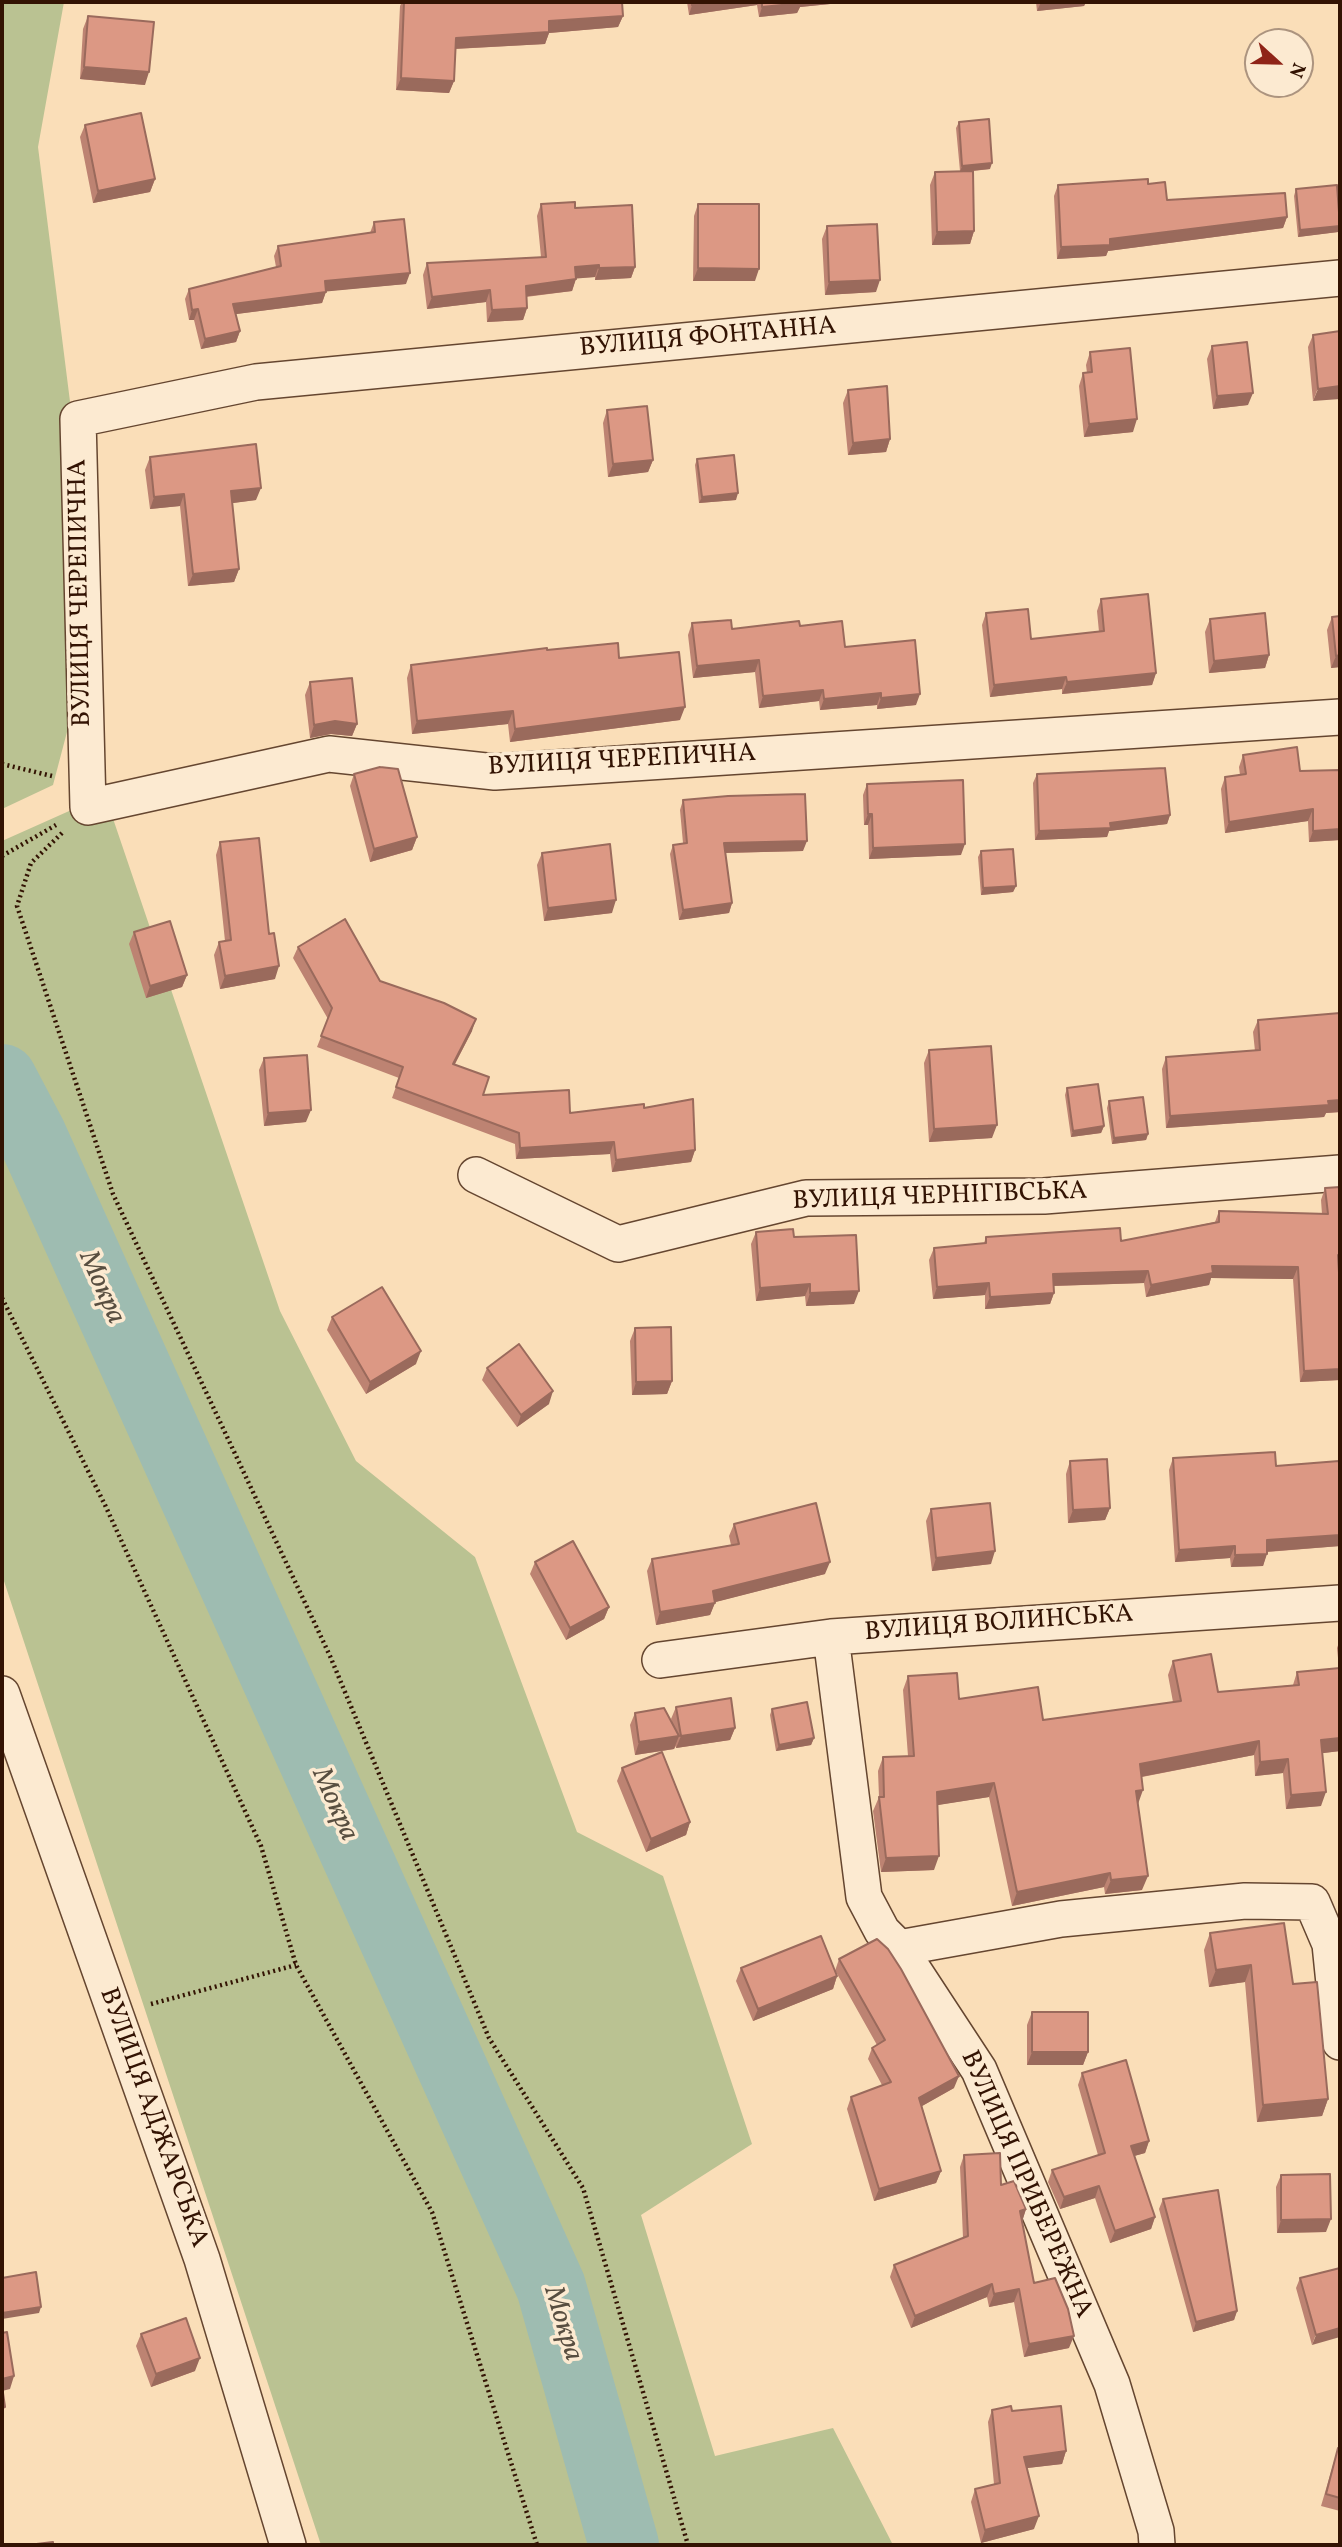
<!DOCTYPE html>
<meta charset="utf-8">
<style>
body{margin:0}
#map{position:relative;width:1342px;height:2547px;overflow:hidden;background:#fadeb8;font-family:Vollkorn,serif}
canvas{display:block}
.frame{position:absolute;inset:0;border:4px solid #331303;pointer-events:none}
.north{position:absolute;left:1244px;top:28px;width:70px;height:70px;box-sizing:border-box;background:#fcead1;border:2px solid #ac947f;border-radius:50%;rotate:112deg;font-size:19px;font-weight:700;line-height:28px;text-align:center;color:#331303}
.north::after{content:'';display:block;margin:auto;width:24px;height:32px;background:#8f2418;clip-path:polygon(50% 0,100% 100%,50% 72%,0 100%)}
</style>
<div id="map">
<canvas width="1342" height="2547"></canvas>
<div class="frame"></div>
<div class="north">N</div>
</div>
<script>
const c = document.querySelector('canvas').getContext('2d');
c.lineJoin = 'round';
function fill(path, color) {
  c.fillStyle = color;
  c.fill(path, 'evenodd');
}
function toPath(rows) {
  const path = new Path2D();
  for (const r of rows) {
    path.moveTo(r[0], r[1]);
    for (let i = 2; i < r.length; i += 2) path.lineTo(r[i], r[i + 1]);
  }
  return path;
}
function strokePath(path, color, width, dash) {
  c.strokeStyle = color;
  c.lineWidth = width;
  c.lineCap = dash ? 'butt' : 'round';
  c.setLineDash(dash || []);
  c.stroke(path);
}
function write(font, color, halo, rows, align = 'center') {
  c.font = font + ' Vollkorn,serif';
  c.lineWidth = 7;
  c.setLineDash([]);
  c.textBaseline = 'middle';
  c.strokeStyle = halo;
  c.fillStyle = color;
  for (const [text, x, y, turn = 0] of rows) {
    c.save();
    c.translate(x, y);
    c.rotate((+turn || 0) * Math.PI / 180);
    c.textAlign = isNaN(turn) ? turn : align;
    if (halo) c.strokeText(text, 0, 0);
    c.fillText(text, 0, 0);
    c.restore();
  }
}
const green = toPath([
 [2,2,64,2,38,147,83,505,77,694,53,785,2,809],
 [105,795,280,1311,356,1461,475,1557,577,1832,663,1876,752,2144,641,2215,715,2456,833,2428,893,2545,321,2545,2,1575,2,841]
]);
const river = toPath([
 [2,1079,31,1134,551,2287,624,2545]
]);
const path = toPath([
 [2,764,52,776],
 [62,833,31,863,17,906,113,1194,330,1656,489,2038,583,2188,688,2545],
 [2,856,56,825],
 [2,1298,105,1505,261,1846,296,1965,432,2212,537,2545],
 [151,2004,296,1965]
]);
const street = toPath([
 [1340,278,256,382,78,419,88,807,329,754,495,772,1340,717],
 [476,1175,618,1244,806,1198,1044,1196,1340,1173],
 [831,1637,864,1897,882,1931,899,1948,979,2070,1112,2384,1156,2531,1157,2545],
 [660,1660,831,1637,1340,1603],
 [2,1694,202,2259,288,2545],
 [899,1948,1061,1919,1245,1901,1312,1902,1330,1944,1340,2042]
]);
const wall = toPath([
 [402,2,622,2,623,16,618,27,549,33,545,44,455,49,454,81,449,93,396,90,400,6],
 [687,2,850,2,800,7,797,13,759,17,757,5,689,15],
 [1036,2,1086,2,1084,6,1037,11],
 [88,16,145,85,80,79,83,29],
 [959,122,990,169,973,171,974,231,970,244,932,245,930,185,935,172,960,171,956,128],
 [85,125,155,179,150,192,93,203,80,137],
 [1148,184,1167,200,1287,217,1283,228,1108,251,1106,256,1057,259,1054,196,1058,185],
 [1296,189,1340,222,1340,227,1338,232,1298,237,1294,196],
 [541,204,575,208,635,267,631,278,595,280,595,277,576,278,572,291,526,297,527,308,523,320,487,322,486,302,427,309,423,275,427,263,541,257,537,216],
 [698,204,755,281,693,281,694,216],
 [374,222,406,284,326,291,322,303,236,314,240,331,236,342,201,349,194,320,189,320,185,299,189,289,276,267,274,256,278,246,370,233],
 [827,226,876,292,825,295,822,239],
 [1340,331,1313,401,1308,347,1313,335],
 [1212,346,1248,405,1213,409,1207,359],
 [1090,352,1133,432,1084,437,1079,386,1083,373,1087,373,1086,365],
 [848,390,890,439,886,452,848,455,843,403],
 [607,410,653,460,648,472,608,477,603,423],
 [150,457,256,500,232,503,239,569,234,582,188,586,180,506,150,509,145,470],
 [697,459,736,500,699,503,695,465],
 [1101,599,1156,673,1152,685,1062,694,1062,689,990,697,982,625,986,613,1031,639,1099,632,1097,611],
 [1332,617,1340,667,1331,668,1327,630],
 [1210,619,1269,655,1265,668,1209,673,1205,632],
 [692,623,732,629,800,626,845,647,916,705,877,709,877,705,820,710,819,701,759,708,755,672,693,678,688,635],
 [547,650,619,658,680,720,510,742,508,724,412,734,407,678,411,665],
 [310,682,357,724,352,736,331,734,310,738,305,695],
 [1243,755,1300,771,1340,770,1340,840,1309,842,1308,821,1225,833,1221,789,1225,777,1240,775,1239,767],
 [354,774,417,837,412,850,370,862,350,786],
 [1037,774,1170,815,1167,824,1109,831,1107,837,1035,840,1033,783],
 [867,784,961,855,869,859,868,825,864,825,863,795],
 [683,800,803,851,725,853,732,903,729,913,679,920,670,854,673,845,683,843,680,810],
 [220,842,269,934,275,979,220,989,214,955,219,942,225,941,216,855],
 [981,851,1016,886,1013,892,981,895,978,857],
 [542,853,612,913,544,921,537,865],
 [134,932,187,975,182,987,146,998,129,944],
 [298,947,380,981,472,1031,455,1064,483,1095,570,1113,644,1108,695,1150,691,1162,612,1172,610,1154,516,1159,515,1144,392,1098,399,1078,317,1047,328,1019,293,958],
 [1340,1013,1340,1112,1326,1113,1324,1117,1166,1128,1162,1069,1166,1057,1255,1051,1253,1032,1258,1020],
 [929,1050,992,1138,929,1142,924,1063],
 [264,1058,306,1122,264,1126,259,1070],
 [1067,1088,1104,1126,1101,1133,1071,1137,1065,1095],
 [1109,1101,1148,1134,1146,1140,1112,1144,1107,1108],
 [1325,1188,1339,1266,1340,1290,1340,1380,1300,1382,1293,1279,1211,1278,1209,1285,1146,1297,1144,1283,1054,1286,1054,1293,1050,1304,985,1309,985,1295,933,1299,929,1260,934,1248,984,1243,986,1237,1121,1241,1215,1222,1219,1211,1322,1214,1321,1200],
 [756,1232,854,1304,806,1306,805,1296,756,1301,751,1244],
 [332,1317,416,1364,366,1394,327,1330],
 [635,1328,672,1381,667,1394,632,1395,630,1341],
 [487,1368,549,1404,517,1427,482,1380],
 [1173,1458,1276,1466,1340,1546,1267,1552,1263,1566,1231,1567,1230,1558,1175,1562,1169,1470],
 [1070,1461,1110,1508,1105,1520,1068,1523,1066,1474],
 [931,1509,991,1564,932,1571,926,1521],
 [734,1524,825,1574,715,1602,710,1615,656,1625,647,1571,652,1559,731,1545,729,1536],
 [535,1562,609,1607,604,1619,566,1640,530,1574],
 [1340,1640,1340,1751,1323,1753,1321,1806,1286,1809,1283,1773,1255,1776,1254,1755,1142,1777,1138,1804,1142,1890,1105,1894,1104,1887,1012,1906,989,1797,937,1805,934,1870,881,1872,873,1811,879,1797,878,1771,883,1757,908,1756,903,1690,908,1676,959,1699,1043,1720,1173,1702,1168,1675,1173,1661,1218,1692,1293,1685,1297,1672,1339,1668,1337,1648],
 [676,1707,735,1728,730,1740,676,1748,676,1746,674,1749,635,1755,630,1725,635,1713,672,1722,671,1719],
 [772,1709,814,1738,811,1745,776,1751,770,1715],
 [622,1768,690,1822,686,1835,646,1852,617,1781],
 [1210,1933,1293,1984,1328,2099,1322,2116,1257,2122,1245,1982,1209,1987,1204,1950],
 [839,1959,954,2088,922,2106,941,2171,936,2183,874,2201,847,2109,851,2097,882,2085,868,2059,872,2048,877,2045,836,1972,837,1976,833,1989,753,2021,736,1981,741,1968,835,1971],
 [1032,2012,1088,2052,1083,2065,1027,2065,1027,2025],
 [1082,2073,1149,2141,1145,2153,1134,2156,1155,2217,1151,2229,1110,2243,1095,2198,1060,2209,1048,2182,1052,2170,1098,2155,1078,2085],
 [964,2155,1001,2185,1026,2209,1022,2221,1034,2283,1069,2348,1024,2357,1014,2302,989,2307,987,2297,911,2328,890,2277,894,2265,963,2238,960,2167],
 [1281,2175,1326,2232,1277,2233,1276,2187],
 [1163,2199,1237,2311,1234,2320,1193,2332,1159,2209],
 [1340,2268,1312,2345,1296,2288,1300,2278],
 [141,2334,195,2371,151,2387,136,2346],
 [992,2410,1012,2411,1066,2451,1062,2464,1027,2468,1034,2529,981,2543,971,2502,975,2489,994,2484,988,2422],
 [1338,2448,1340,2448,1340,2511,1321,2506]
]);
const shadedWall = toPath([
 [712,2,759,2,757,5,689,15,692,5],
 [799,2,850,2,800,7,797,13,759,17,762,7],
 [1041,2,1086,2,1084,6,1037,11],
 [623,16,618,27,549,33,545,44,451,49,456,38,549,21],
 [84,67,149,72,145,85,80,79],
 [401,78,454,81,449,93,396,90],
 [992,163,990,169,960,172,962,166],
 [155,179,150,192,93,203,98,191],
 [1287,217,1283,228,1108,251,1106,256,1057,259,1061,247,1110,239],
 [1340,226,1338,232,1298,237,1300,230],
 [974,231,970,244,932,245,937,232],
 [599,265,595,277,571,279,575,267],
 [635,267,631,278,595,280,599,268],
 [698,268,759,269,755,281,693,281],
 [410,273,406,284,321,292,325,281],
 [576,279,572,291,521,297,526,286],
 [880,280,876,292,825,295,829,282],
 [490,290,486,302,427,309,432,297],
 [326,292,322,303,229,315,233,304],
 [527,308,523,320,487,322,492,310],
 [198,309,194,320,189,320,192,310],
 [240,331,236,342,201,349,205,339],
 [1340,386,1340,399,1313,401,1318,389],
 [1253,393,1248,405,1213,409,1217,396],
 [1137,419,1133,432,1084,437,1089,424],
 [890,439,886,452,848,455,853,443],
 [653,460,648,472,608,477,613,464],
 [261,488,256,500,226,504,231,491],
 [738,493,736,500,699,503,702,497],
 [184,494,180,506,150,509,154,497],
 [239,569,234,582,188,586,193,574],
 [1269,655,1265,668,1209,673,1214,661],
 [1340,655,1340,667,1331,668,1336,656],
 [759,660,755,672,693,678,697,666],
 [1156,673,1152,685,1062,694,1067,682],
 [1066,677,1062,689,990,697,994,685],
 [823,690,819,701,759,708,763,696],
 [881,693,877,705,820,710,824,699],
 [920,694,916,705,877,709,881,698],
 [685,707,680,720,510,742,515,729],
 [513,711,508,724,412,734,417,721],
 [335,721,357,724,352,736,331,734,310,738,314,725],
 [1313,809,1308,821,1225,833,1229,822],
 [868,814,872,814,868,825,864,825],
 [1170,815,1167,824,1109,831,1107,837,1035,840,1039,831],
 [1340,829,1340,840,1309,842,1313,831],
 [417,837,412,850,370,862,374,849],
 [807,841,803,851,720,853,724,843],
 [965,844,961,855,869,859,873,848],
 [1016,886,1013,892,981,895,983,888],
 [616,900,612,913,544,921,548,908],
 [732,903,729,913,679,920,683,910],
 [279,966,275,979,220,989,225,976],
 [187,975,182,987,146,998,150,986],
 [476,1019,472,1031,449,1075,453,1064],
 [1340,1100,1340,1112,1326,1113,1324,1117,1166,1128,1170,1116],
 [311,1110,306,1122,264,1126,268,1113],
 [997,1125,992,1138,929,1142,934,1129],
 [1104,1126,1101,1133,1071,1137,1073,1131],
 [1148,1134,1146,1140,1112,1144,1114,1138],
 [614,1142,610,1154,516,1159,520,1148],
 [695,1150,691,1162,612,1172,616,1160],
 [1212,1266,1298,1267,1293,1279,1211,1278,1209,1285,1146,1297,1151,1285],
 [1148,1271,1144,1283,1049,1286,1053,1274],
 [989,1283,985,1295,933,1299,937,1287],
 [810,1284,805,1296,756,1301,760,1288],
 [859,1291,854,1304,806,1306,810,1293],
 [1054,1293,1050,1304,985,1309,990,1297],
 [421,1351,416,1364,366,1394,370,1382],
 [1340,1369,1340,1380,1300,1382,1304,1371],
 [672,1381,667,1394,632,1395,636,1382],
 [553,1391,549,1404,517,1427,521,1415],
 [1110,1508,1105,1520,1068,1523,1073,1510],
 [1340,1535,1340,1546,1263,1552,1267,1540],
 [1235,1546,1230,1558,1175,1562,1179,1550],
 [995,1551,991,1564,932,1571,936,1558],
 [1267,1554,1263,1566,1231,1567,1235,1555],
 [830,1562,825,1574,712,1603,715,1603,710,1615,656,1625,660,1612,713,1591],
 [609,1607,604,1619,566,1640,570,1628],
 [735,1728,730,1740,676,1748,681,1736],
 [679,1736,674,1749,635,1755,639,1742],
 [814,1738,811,1745,776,1751,779,1745],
 [1340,1738,1340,1751,1316,1754,1321,1740],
 [1259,1741,1254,1755,1135,1778,1140,1764],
 [1288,1759,1283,1773,1255,1776,1260,1762],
 [994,1783,989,1797,932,1806,937,1792],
 [1143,1790,1138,1804,1136,1791],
 [1326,1792,1321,1806,1286,1809,1291,1795],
 [690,1822,686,1835,646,1852,651,1839],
 [939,1856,934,1870,881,1872,886,1858],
 [1110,1873,1104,1887,1012,1906,1017,1892],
 [1148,1876,1142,1890,1105,1894,1111,1880],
 [1251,1965,1245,1982,1209,1987,1216,1970],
 [837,1976,833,1989,753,2021,758,2009],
 [1032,2052,1088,2052,1083,2065,1027,2065],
 [959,2076,954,2088,915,2110,919,2098],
 [1328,2099,1322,2116,1257,2122,1263,2105],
 [1149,2141,1145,2153,1127,2158,1131,2146],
 [941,2171,936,2183,874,2201,879,2189],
 [1099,2186,1095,2198,1060,2209,1064,2197],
 [1026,2209,1022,2222,1020,2211],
 [1155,2217,1151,2229,1110,2243,1115,2231],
 [1331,2219,1326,2232,1277,2233,1281,2220],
 [992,2284,987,2297,911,2328,915,2316],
 [1019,2289,1014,2302,989,2307,994,2294],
 [41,2307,39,2313,2,2319,2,2313],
 [1237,2311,1234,2320,1193,2332,1196,2322],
 [1340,2328,1340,2337,1312,2345,1316,2335],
 [1074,2336,1069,2348,1024,2357,1029,2344],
 [200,2358,195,2371,151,2387,156,2374],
 [14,2376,10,2389,2,2391,2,2379],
 [1066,2451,1062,2464,1019,2469,1024,2457],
 [1039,2516,1034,2529,981,2543,985,2530]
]);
const building = toPath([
 [404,2,622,2,623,16,549,21,549,32,456,38,454,81,401,78,404,2],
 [692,2,712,2,692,5,692,2],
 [762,2,801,2,801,3,762,7,762,2],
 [88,16,154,22,149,72,84,67,88,16],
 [141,113,155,179,98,191,85,125,141,113],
 [989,119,992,163,962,166,959,122,989,119],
 [973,171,974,231,937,232,935,172,973,171],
 [1148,179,1148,184,1165,182,1167,200,1285,193,1287,217,1110,239,1110,245,1061,247,1058,185,1148,179],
 [1337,185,1340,226,1300,230,1296,189,1337,185],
 [575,202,575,208,632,205,635,267,599,268,599,265,575,267,576,279,526,286,527,308,492,310,490,290,432,297,427,263,546,257,541,204,575,202],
 [698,204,759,204,759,269,698,268,698,204],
 [404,219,410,273,325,281,326,292,233,304,240,331,205,339,198,309,192,310,189,289,281,266,278,246,375,232,374,222,404,219],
 [877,224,880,280,829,282,827,226,877,224],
 [1340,331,1340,386,1318,389,1313,335,1340,331],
 [1247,342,1253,393,1217,396,1212,346,1247,342],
 [1130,348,1137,419,1089,424,1083,373,1092,372,1090,352,1130,348],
 [887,386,890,439,853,443,848,390,887,386],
 [647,406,653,460,613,464,607,410,647,406],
 [256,444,261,488,231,491,239,569,193,574,184,494,154,497,150,457,256,444],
 [734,455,738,493,702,497,697,459,734,455],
 [1148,594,1156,673,1067,682,1066,677,994,685,986,613,1028,609,1031,639,1104,631,1101,599,1148,594],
 [1265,613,1269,655,1214,661,1210,619,1265,613],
 [1340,616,1340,655,1336,656,1332,617,1340,616],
 [731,620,732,629,799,621,800,626,842,621,845,647,915,640,920,694,881,698,881,693,824,699,823,690,763,696,759,660,697,666,692,623,731,620],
 [618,643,619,658,679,652,685,707,515,729,513,711,417,721,411,665,547,648,547,650,618,643],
 [352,678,357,724,335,721,314,725,310,682,352,678],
 [1297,747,1300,771,1340,770,1340,829,1313,831,1313,809,1229,822,1225,777,1246,774,1243,755,1297,747],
 [380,767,398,769,417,837,374,849,354,774,380,767],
 [1165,768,1170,815,1110,823,1111,828,1039,831,1037,774,1165,768],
 [963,780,965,844,873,848,872,814,868,814,867,784,963,780],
 [805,794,807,841,724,843,732,903,683,910,673,845,687,843,683,800,728,796,805,794],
 [259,838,269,934,274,933,279,966,225,976,219,942,231,940,220,842,259,838],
 [610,844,616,900,548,908,542,853,610,844],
 [1013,849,1016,886,983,888,981,851,1013,849],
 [345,919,380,981,444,1003,476,1019,453,1064,489,1077,483,1095,569,1090,570,1113,644,1104,644,1108,693,1099,695,1150,616,1160,614,1142,520,1148,519,1133,396,1087,403,1067,321,1036,332,1008,298,947,345,919],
 [170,921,187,975,150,986,134,932,170,921],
 [1340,1013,1340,1100,1328,1101,1329,1105,1170,1116,1166,1057,1260,1050,1258,1020,1340,1013],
 [991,1046,997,1125,934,1129,929,1050,991,1046],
 [307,1055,311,1110,268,1113,264,1058,307,1055],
 [1098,1084,1104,1126,1073,1131,1067,1088,1098,1084],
 [1143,1097,1148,1134,1114,1138,1109,1101,1143,1097],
 [1340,1187,1340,1255,1338,1255,1340,1290,1340,1369,1304,1371,1298,1267,1212,1266,1213,1273,1151,1285,1148,1271,1053,1274,1054,1293,990,1297,989,1283,937,1287,934,1248,986,1243,986,1237,1120,1228,1121,1241,1219,1222,1219,1211,1328,1214,1325,1188,1340,1187],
 [793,1229,794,1237,856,1235,859,1291,810,1293,810,1284,760,1288,756,1232,793,1229],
 [382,1287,421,1351,370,1382,332,1317,382,1287],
 [671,1327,672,1381,636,1382,635,1328,671,1327],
 [519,1344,553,1391,521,1415,487,1368,519,1344],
 [1275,1452,1276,1466,1339,1461,1339,1471,1340,1471,1340,1535,1267,1540,1267,1554,1235,1555,1235,1546,1179,1550,1173,1458,1275,1452],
 [1107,1459,1110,1508,1073,1510,1070,1461,1107,1459],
 [816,1503,830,1562,713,1591,715,1603,660,1612,652,1559,739,1544,734,1524,816,1503],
 [990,1503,995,1551,936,1558,931,1509,990,1503],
 [573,1541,609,1607,570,1628,535,1562,573,1541],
 [1211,1654,1218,1692,1299,1685,1297,1672,1340,1668,1340,1738,1321,1740,1326,1792,1291,1795,1288,1759,1260,1762,1259,1741,1140,1764,1143,1790,1136,1791,1148,1876,1111,1880,1110,1873,1017,1892,994,1783,937,1792,939,1856,886,1858,879,1797,884,1797,883,1757,914,1756,908,1676,957,1673,959,1699,1038,1687,1043,1720,1181,1701,1173,1661,1211,1654],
 [731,1698,735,1728,681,1736,676,1707,731,1698],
 [807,1702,814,1738,779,1745,772,1709,807,1702],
 [664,1708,679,1736,639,1742,635,1713,664,1708],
 [662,1752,690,1822,651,1839,622,1768,662,1752],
 [1284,1923,1293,1984,1317,1982,1328,2099,1263,2105,1251,1965,1216,1970,1210,1933,1284,1923],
 [821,1936,837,1976,758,2009,741,1968,821,1936],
 [877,1939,888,1949,901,1969,959,2076,919,2098,941,2171,879,2189,851,2097,891,2082,872,2048,885,2040,839,1959,877,1939],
 [1032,2012,1088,2012,1088,2052,1032,2052,1032,2012],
 [1126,2060,1149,2141,1131,2146,1155,2217,1115,2231,1099,2186,1064,2197,1052,2170,1105,2153,1082,2073,1126,2060],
 [1000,2153,1001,2185,1014,2181,1026,2209,1020,2211,1034,2283,1055,2278,1068,2309,1074,2336,1029,2344,1019,2289,994,2294,992,2284,915,2316,894,2265,968,2236,964,2155,1000,2153],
 [1330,2174,1331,2219,1281,2220,1281,2175,1330,2174],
 [1218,2190,1237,2311,1196,2322,1163,2199,1218,2190],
 [1340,2268,1340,2328,1316,2335,1300,2278,1340,2268],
 [36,2272,41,2307,2,2313,2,2278,36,2272],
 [186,2318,200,2358,156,2374,141,2334,186,2318],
 [7,2332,14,2376,2,2379,2,2333,7,2332],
 [2,2386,5,2407,2,2408,2,2386],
 [1011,2406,1012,2411,1061,2406,1066,2451,1024,2457,1039,2516,985,2530,975,2489,1000,2483,992,2410,1011,2406],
 [1338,2448,1340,2448,1340,2498,1326,2494,1338,2448],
 [53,2542,53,2545,28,2545,53,2542]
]);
const streetNames = [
 ["ВУЛИЦЯ ФОНТАННА",708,339,-5],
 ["ВУЛИЦЯ ЧЕРЕПИЧНА",82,593,-91],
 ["ВУЛИЦЯ ЧЕРЕПИЧНА",622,762,-3],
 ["ВУЛИЦЯ ЧЕРНІГІВСЬКА",940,1198,-2],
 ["ВУЛИЦЯ ВОЛИНСЬКА",999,1625,-4],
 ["ВУЛИЦЯ АДЖАРСЬКА",152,2118,70],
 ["ВУЛИЦЯ ПРИБЕРЕЖНА",1025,2185,66]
];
const waterNames = [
 ["Мокра",100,1288,66],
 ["Мокра",333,1805,66],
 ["Мокра",561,2324,73]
];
fill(green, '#bac292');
strokePath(river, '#9ebcb1', 70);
strokePath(street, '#654630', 38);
strokePath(path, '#331303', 4.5, [2, 3.5]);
strokePath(street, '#fcead1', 35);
fill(wall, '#bd8372');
fill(shadedWall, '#9a6a5c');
fill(building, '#dc9884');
strokePath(building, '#9a6a5c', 2);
write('26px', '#331303', '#fcead1', streetNames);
write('italic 28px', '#584e40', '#fcead1', waterNames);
</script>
